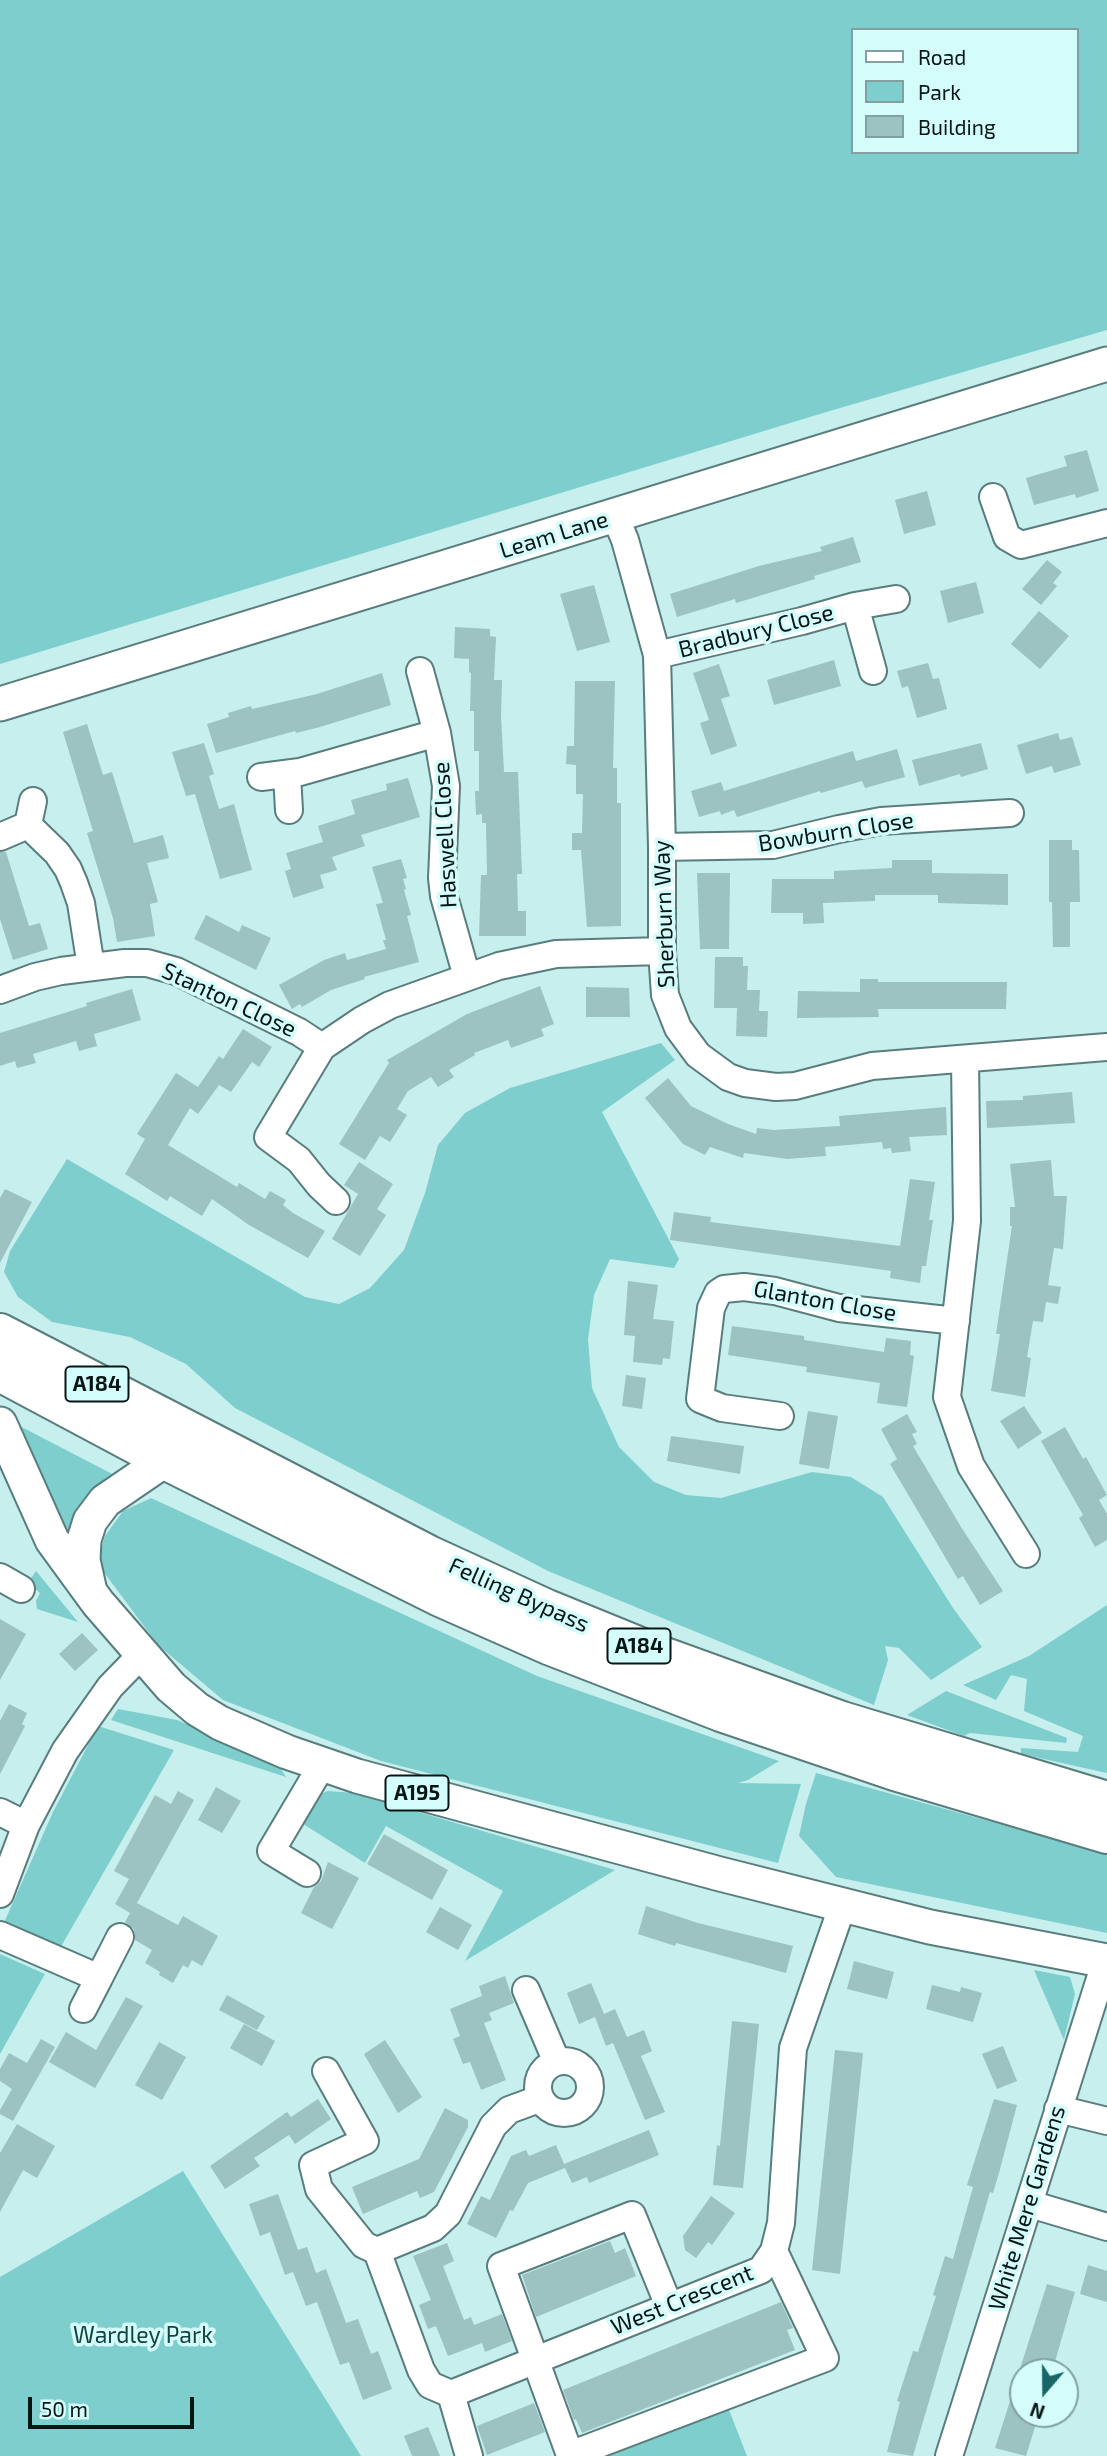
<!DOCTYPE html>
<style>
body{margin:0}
#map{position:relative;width:1107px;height:2456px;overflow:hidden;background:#c7efee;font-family:"Exo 2",sans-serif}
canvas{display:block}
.legend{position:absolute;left:851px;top:28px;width:228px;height:126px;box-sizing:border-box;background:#d4fcfb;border:2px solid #82a09f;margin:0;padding:9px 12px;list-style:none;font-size:21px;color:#071615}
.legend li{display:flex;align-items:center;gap:14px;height:35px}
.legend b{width:35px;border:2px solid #82a09f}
.north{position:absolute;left:1009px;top:2358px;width:70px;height:70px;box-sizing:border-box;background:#d4fcfb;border:2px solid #82a09f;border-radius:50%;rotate:200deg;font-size:19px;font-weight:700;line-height:28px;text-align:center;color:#071615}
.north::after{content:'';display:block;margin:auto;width:24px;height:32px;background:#186767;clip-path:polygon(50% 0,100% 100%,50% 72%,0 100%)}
.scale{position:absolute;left:28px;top:2397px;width:166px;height:32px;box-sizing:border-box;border:4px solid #071615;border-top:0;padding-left:9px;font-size:21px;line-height:24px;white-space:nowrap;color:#071615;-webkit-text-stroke:5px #d4fcfb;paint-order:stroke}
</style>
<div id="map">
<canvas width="1107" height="2456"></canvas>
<ul class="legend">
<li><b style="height:9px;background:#fff"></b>Road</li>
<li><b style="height:19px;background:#7ecece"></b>Park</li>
<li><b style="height:19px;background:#9cc2c2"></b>Building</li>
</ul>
<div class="north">N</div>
<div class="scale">50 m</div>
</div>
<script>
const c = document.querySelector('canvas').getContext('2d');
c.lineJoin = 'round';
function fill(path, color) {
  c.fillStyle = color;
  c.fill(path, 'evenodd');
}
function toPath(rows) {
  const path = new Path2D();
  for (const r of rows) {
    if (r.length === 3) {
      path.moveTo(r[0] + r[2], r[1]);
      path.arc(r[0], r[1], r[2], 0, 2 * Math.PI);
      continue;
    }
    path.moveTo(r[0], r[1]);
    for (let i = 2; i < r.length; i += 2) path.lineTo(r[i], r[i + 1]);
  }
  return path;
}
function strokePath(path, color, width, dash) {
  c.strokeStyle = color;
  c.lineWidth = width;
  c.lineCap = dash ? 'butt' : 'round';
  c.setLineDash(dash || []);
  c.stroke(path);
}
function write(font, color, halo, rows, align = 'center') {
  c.font = font + ' "Exo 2",sans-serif';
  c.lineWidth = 7;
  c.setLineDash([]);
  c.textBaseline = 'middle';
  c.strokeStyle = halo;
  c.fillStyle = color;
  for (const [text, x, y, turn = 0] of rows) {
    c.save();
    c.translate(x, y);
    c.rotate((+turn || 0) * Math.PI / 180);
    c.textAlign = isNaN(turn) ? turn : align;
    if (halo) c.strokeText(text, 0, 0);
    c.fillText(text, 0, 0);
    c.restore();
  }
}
const green = toPath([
 [0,0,1107,0,1107,330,823,413,0,664],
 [853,30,1077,30,1077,152,853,152],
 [661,1043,675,1060,602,1112,679,1259,674,1268,610,1259,594,1295,588,1339,592,1388,619,1447,654,1482,686,1495,721,1498,812,1472,851,1477,883,1497,953,1608,982,1647,931,1680,899,1648,885,1646,888,1660,874,1705,548,1571,235,1408,186,1364,130,1337,52,1322,18,1297,4,1272,10,1251,67,1159,305,1297,339,1304,370,1288,404,1250,425,1193,438,1145,465,1113,510,1088],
 [12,1422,118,1477,77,1511,63,1540],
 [151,1498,537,1676,779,1761,748,1780,738,1783,801,1784,778,1863,381,1761,223,1700,158,1645,97,1563,105,1536,123,1511],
 [36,1571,78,1622,37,1609,36,1601,40,1593,34,1588,31,1578],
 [1107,1605,1107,1773,1021,1754,1021,1748,1078,1752,1083,1736,1024,1711,1027,1679,1011,1675,996,1700,963,1685,1029,1656],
 [946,1691,1067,1738,1066,1743,970,1733,964,1736,907,1715],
 [118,1709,177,1720,277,1763,286,1777,111,1720],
 [98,1726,174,1750,59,1950,3,1925,53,1812],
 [816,1773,1107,1854,1107,1933,836,1877,799,1836,806,1804],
 [328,1791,354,1793,615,1870,465,1961,503,1891,386,1826,365,1863,300,1822,315,1796],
 [0,1954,45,1974,0,2054],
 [1034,1970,1070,1977,1075,1994,1064,2040],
 [183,2171,361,2456,0,2456,0,2277],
 [729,2410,747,2456,609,2456]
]);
const building = toPath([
 [1087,450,1099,491,1076,498,1075,494,1034,505,1026,478,1067,466,1064,456],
 [927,491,936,525,904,534,895,500],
 [853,537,861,562,814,576,815,579,736,603,735,599,677,617,670,594,759,566,822,551,820,547],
 [1047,560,1062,572,1053,583,1057,586,1041,605,1022,589],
 [976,582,984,613,948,623,940,591],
 [594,585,610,642,577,651,560,594],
 [1039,611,1069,636,1040,669,1011,644],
 [455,627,490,629,490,636,496,637,494,680,502,680,501,716,504,772,518,772,522,874,517,874,518,911,526,911,526,936,479,936,481,875,487,875,486,823,482,823,482,814,476,815,475,791,479,791,479,751,474,751,474,711,470,711,471,673,469,672,469,659,454,658],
 [834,660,841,686,774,705,767,680],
 [928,663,933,679,939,678,947,709,917,718,908,686,902,688,897,671],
 [719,664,730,696,721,699,737,746,711,755,700,723,709,720,693,673],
 [382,673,391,705,320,727,296,733,295,731,216,753,207,724,229,717,228,713,251,706,252,709,317,694],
 [575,681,615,681,613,768,617,768,617,803,621,803,621,926,587,927,581,850,572,850,572,833,582,833,583,794,576,794,576,765,566,764,567,746,574,746],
 [87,724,103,775,112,772,134,843,163,835,169,858,147,863,158,902,150,904,155,936,117,942,113,918,87,833,93,831,63,732],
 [1058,733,1060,740,1072,737,1081,765,1054,773,1052,766,1026,774,1017,745],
 [204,743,214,774,209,776,219,809,234,804,252,870,220,879,195,794,186,796,172,752],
 [981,743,988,769,961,777,960,774,919,786,912,760],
 [897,749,905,777,865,788,862,781,821,793,820,791,737,817,734,810,721,815,720,811,699,817,691,791,721,782,724,791,853,751,856,761],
 [408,778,420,817,361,835,365,846,332,857,337,870,320,875,324,888,293,898,285,871,291,869,286,853,323,842,318,826,355,814,351,800,387,790,386,784],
 [1049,840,1072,840,1072,850,1079,850,1080,902,1070,902,1070,947,1053,947,1052,902,1049,902],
 [0,852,6,852,29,926,40,923,48,949,13,960,0,919],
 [401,859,407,878,403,879,406,889,404,890,411,915,407,916,419,962,364,977,365,979,331,990,302,1007,300,1004,292,1009,279,985,324,960,345,953,347,960,386,949,383,940,386,940,376,904,383,903,372,867],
 [892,860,932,860,932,873,1008,874,1008,905,938,903,938,895,875,895,875,901,823,903,824,923,803,924,803,913,771,913,772,879,834,879,834,871,892,868],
 [697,873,730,873,729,949,700,949],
 [206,915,239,932,242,925,271,938,256,970,194,939],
 [715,957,743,957,743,966,748,966,747,990,760,990,759,1011,768,1011,767,1037,736,1036,737,1008,714,1008],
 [860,979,878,979,878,982,1007,982,1006,1009,878,1009,879,1017,797,1018,798,991,860,992],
 [540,986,554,1024,541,1029,544,1036,511,1048,508,1040,474,1053,475,1055,449,1070,454,1077,438,1087,431,1077,408,1091,397,1109,407,1115,390,1142,380,1136,365,1160,339,1144,389,1063,387,1060,467,1014],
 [586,987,629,988,630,1017,586,1017],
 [132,989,141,1020,94,1034,97,1046,79,1051,76,1041,33,1054,36,1063,17,1068,15,1061,0,1066,0,1033,87,1006,86,1003],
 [243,1029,272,1047,259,1067,252,1062,231,1092,219,1085,198,1114,190,1108,168,1145,237,1187,239,1183,265,1199,270,1191,286,1200,283,1205,293,1213,325,1231,308,1258,249,1225,212,1199,202,1216,170,1196,167,1201,125,1174,145,1139,137,1134,176,1073,198,1087,219,1056,223,1059],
 [668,1078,691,1106,728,1124,756,1134,757,1128,774,1130,840,1126,839,1116,946,1107,947,1135,909,1137,911,1151,892,1153,891,1148,883,1149,882,1142,825,1147,826,1156,787,1159,744,1153,743,1158,710,1147,705,1155,683,1144,645,1098],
 [1072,1092,1075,1123,987,1128,986,1101,1023,1100,1023,1096],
 [1051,1160,1054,1196,1067,1196,1063,1249,1054,1248,1048,1285,1061,1287,1058,1304,1046,1302,1043,1322,1033,1321,1027,1357,1031,1358,1025,1397,991,1391,1000,1334,996,1334,1012,1226,1010,1226,1010,1207,1015,1207,1010,1164],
 [359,1162,393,1184,377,1209,386,1215,360,1256,332,1239,358,1194,344,1185],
 [910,1179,935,1182,929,1220,933,1220,926,1266,922,1266,920,1283,890,1278,891,1271,670,1240,674,1212,711,1217,710,1222,900,1246],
 [5,1189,32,1202,0,1263,0,1198],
 [628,1281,658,1285,653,1319,674,1321,670,1359,663,1358,662,1365,633,1362,635,1336,624,1335],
 [732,1326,804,1336,804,1340,884,1352,886,1338,911,1341,910,1355,914,1356,907,1407,877,1403,880,1383,806,1372,807,1367,728,1355],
 [626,1375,646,1378,642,1409,622,1406],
 [1024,1406,1042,1433,1018,1449,1000,1421],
 [808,1411,838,1416,829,1469,799,1464],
 [907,1414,917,1432,912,1434,917,1444,913,1446,961,1527,1003,1591,980,1605,963,1576,958,1579,890,1464,897,1459,881,1429],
 [1065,1427,1083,1459,1086,1457,1107,1495,1099,1500,1107,1514,1107,1540,1095,1547,1079,1518,1083,1515,1041,1441],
 [671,1436,744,1446,740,1474,667,1461],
 [0,1619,26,1634,0,1680],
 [82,1633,98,1650,75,1671,59,1654],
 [9,1704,27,1713,22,1724,25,1726,0,1774,0,1721],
 [216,1787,241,1801,222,1833,198,1820],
 [178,1791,194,1800,137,1903,178,1925,183,1916,218,1936,202,1966,192,1960,188,1968,183,1965,173,1983,159,1975,160,1972,145,1963,152,1950,135,1940,134,1929,125,1922,130,1913,115,1904,129,1879,114,1871,155,1795,171,1804],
 [384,1834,448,1870,432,1900,367,1864],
 [328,1862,359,1878,332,1929,301,1913,314,1887,321,1881],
 [646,1906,698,1923,793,1946,786,1973,676,1943,675,1946,638,1934],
 [440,1907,472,1925,458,1950,426,1932],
 [854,1961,894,1972,887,1999,847,1989],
 [505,1976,514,2003,489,2013,492,2020,484,2023,506,2080,481,2090,470,2062,463,2064,453,2039,460,2036,450,2009,482,1996,479,1986],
 [591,1983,604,2014,615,2009,627,2037,644,2030,652,2051,641,2056,665,2112,645,2120,613,2043,606,2046,595,2017,579,2024,567,1993],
 [932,1985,960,1992,961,1987,982,1993,973,2022,926,2009],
 [227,1995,265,2016,257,2030,219,2010],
 [126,1997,143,2006,95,2088,49,2062,66,2032,96,2050],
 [732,2021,759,2024,743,2188,713,2185,717,2145,720,2146],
 [244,2024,275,2041,262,2066,230,2048],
 [41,2039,55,2047,13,2121,0,2114,0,2110,12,2089,0,2081,0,2069,9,2053,27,2063],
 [385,2040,422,2097,398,2113,364,2054],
 [159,2042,186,2057,162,2100,135,2085],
 [1003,2046,1017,2081,997,2089,982,2054],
 [835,2050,863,2053,840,2274,812,2270],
 [318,2099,331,2119,295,2144,289,2135,254,2158,260,2166,225,2189,210,2166,287,2112,291,2117],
 [994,2099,1017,2105,999,2173,993,2193,990,2192,913,2456,887,2452,900,2402,897,2401,913,2351,918,2352,936,2296,933,2295,945,2256,953,2259,973,2187,967,2185],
 [445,2108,468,2120,468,2127,434,2192,420,2198,417,2191,363,2214,352,2187,419,2159],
 [17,2124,55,2146,37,2178,23,2170,0,2212,0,2153],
 [649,2130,659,2155,589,2183,587,2177,572,2183,565,2168,528,2183,513,2211,510,2210,496,2238,467,2224,481,2196,490,2200,511,2156,526,2150,529,2156,556,2145,564,2164],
 [278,2194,298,2250,307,2247,316,2273,326,2269,346,2323,358,2319,371,2354,378,2351,392,2389,363,2400,349,2362,340,2365,317,2302,306,2306,293,2272,285,2275,270,2232,260,2236,249,2204],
 [711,2196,735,2213,712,2245,708,2242,696,2258,685,2250,683,2236],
 [610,2241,615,2253,625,2248,636,2276,536,2317,522,2275],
 [447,2243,454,2261,443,2266,464,2320,471,2317,474,2325,502,2314,512,2341,485,2352,482,2343,448,2356,436,2326,428,2329,419,2305,431,2300,413,2256],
 [1088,2265,1107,2271,1107,2302,1080,2294],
 [1047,2284,1075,2292,1052,2372,1019,2372],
 [781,2302,793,2328,787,2330,795,2350,582,2433,576,2419,574,2420,563,2390],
 [1019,2373,1023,2374,1023,2414,1039,2414,1026,2456,995,2448],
 [534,2403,545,2432,487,2455,477,2426],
 [428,2427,440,2456,412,2456,404,2436]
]);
const minor = toPath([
 [993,497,1007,537,1021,545,1107,523],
 [615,516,625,540,657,655,662,847,662,951,665,995,678,1028,698,1055,728,1077,745,1083,776,1087,795,1086,872,1066,1107,1047],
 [855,606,873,671],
 [657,655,802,621,855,606,896,599],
 [420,671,437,733,446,786,442,878,444,896,467,977],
 [287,775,289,810],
 [261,777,300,772,437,733],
 [33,801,28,825,57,853,68,869,74,883,81,903,91,967],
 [0,837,28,825],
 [662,847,773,845,839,829,881,821,1010,813],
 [0,990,35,977,61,971,125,963,147,963,176,971,299,1032,322,1047],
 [965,1059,967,1221,947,1397,971,1466,1026,1554],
 [336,1201,319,1185,299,1160,268,1137,322,1047,362,1020,390,1005,499,966,556,954,662,951],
 [780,1416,722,1408,700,1399,711,1308,718,1293,724,1289,744,1287,775,1291,839,1308,956,1321],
 [0,1577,21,1589],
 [0,1812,26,1825],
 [307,1873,271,1851,322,1765],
 [0,1894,26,1825,65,1751,110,1687,141,1655],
 [0,1935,99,1978,120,1937],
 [526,1990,556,2060],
 [83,2009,99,1978],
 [564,2087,26],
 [326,2071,365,2141,313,2165,319,2189,364,2245,377,2251,421,2370,430,2385,451,2394,761,2270,774,2251,781,2223,793,2048,842,1907],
 [1058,2109,1107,2121],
 [1030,2204,1107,2227],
 [377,2251,433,2228,448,2214,493,2126,509,2110,539,2099],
 [669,2306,632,2215,501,2266,570,2455,825,2358,774,2251],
 [451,2394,469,2456],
 [949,2456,1106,1960]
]);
const major = toPath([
 [0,704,1107,364],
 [0,1424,52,1540,98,1603,171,1687,197,1709,220,1723,287,1752,357,1776,720,1874,930,1927,1107,1961],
 [89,1587,83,1560,84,1540,90,1521,105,1501,165,1460]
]);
const highway = toPath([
 [0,1333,429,1555,547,1609,665,1657,842,1721,1107,1801],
 [0,1372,165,1460,438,1596,551,1646,721,1712,783,1733,895,1771,1107,1834]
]);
const shields = [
 [97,1384,63],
 [639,1646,63],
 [417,1793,63]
];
const shieldNames = [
 ["A184",97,1384],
 ["A184",639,1646],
 ["A195",417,1793]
];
const streetNames = [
 ["Leam Lane",554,535,-17],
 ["Bradbury Close",756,631,-14],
 ["Bowburn Close",836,832,-9],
 ["Haswell Close",445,835,-93],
 ["Sherburn Way",664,914,-92],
 ["Stanton Close",229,1000,25],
 ["Glanton Close",825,1301,10],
 ["Felling Bypass",519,1595,24],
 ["White Mere Gardens",1027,2208,-73],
 ["West Crescent",682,2300,-22]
];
const parkNames = [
 ["Wardley Park",143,2335]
];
fill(green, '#7ecece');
fill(building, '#9cc2c2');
strokePath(minor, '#597d7d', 30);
strokePath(major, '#597d7d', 37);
strokePath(highway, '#597d7d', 42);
strokePath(minor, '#fff', 26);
strokePath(major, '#fff', 33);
strokePath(highway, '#fff', 38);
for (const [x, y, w] of shields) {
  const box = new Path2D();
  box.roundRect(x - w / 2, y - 17.5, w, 35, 5);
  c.fillStyle = '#d4fcfb';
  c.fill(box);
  strokePath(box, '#071615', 2);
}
write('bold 21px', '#071615', null, shieldNames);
write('23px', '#071615', '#d4fcfb', streetNames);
write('23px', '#124444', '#d4fcfb', parkNames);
</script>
